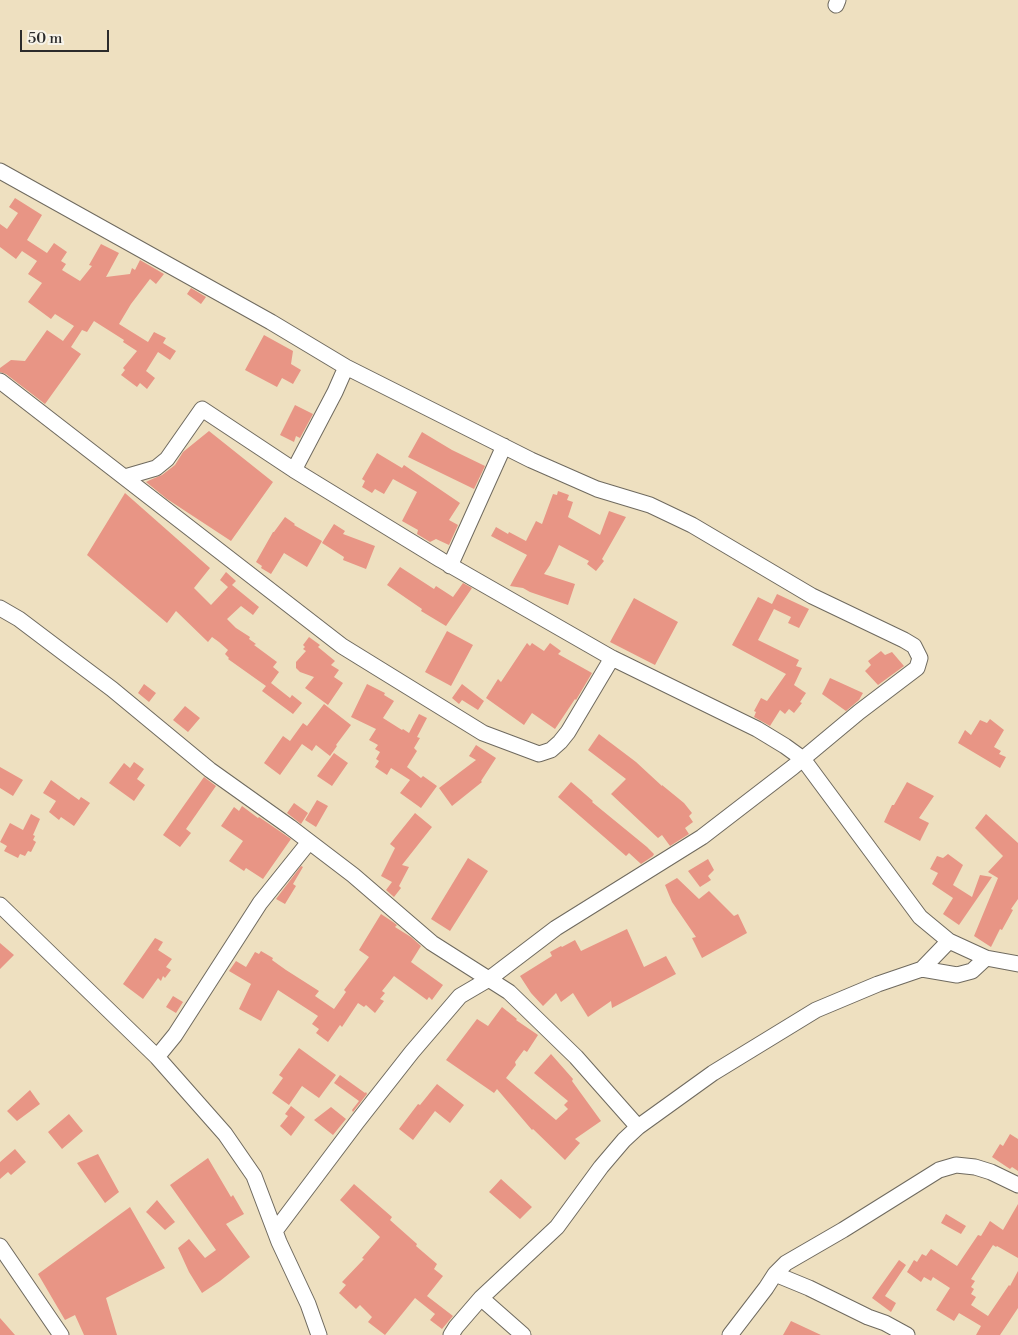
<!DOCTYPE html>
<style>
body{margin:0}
#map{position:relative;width:1018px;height:1335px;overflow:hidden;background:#eee0c0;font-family:"Libre Bodoni",serif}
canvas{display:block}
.scale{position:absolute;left:20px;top:30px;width:89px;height:22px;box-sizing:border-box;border:2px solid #2b2b2b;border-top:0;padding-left:6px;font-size:15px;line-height:18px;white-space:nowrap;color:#2b2b2b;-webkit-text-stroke:4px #f7f3e8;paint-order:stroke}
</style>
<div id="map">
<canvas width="1018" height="1335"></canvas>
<div class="scale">50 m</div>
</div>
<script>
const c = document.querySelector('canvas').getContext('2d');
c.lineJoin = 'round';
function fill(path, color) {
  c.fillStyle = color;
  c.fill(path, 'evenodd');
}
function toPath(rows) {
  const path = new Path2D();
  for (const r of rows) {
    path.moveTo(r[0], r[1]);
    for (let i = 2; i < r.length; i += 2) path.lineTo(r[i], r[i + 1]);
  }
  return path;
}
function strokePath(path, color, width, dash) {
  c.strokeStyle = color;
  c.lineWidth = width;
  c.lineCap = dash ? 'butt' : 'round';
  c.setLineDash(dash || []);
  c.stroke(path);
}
const building = toPath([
 [15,198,42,215,27,240,47,253,54,243,67,252,61,261,66,264,62,270,80,281,92,266,89,265,101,244,119,253,106,277,130,274,132,268,135,270,140,260,164,274,156,284,150,279,131,304,119,324,148,342,154,332,166,338,163,343,176,351,170,360,158,352,146,371,155,378,147,389,140,383,137,387,121,375,125,370,123,368,137,351,123,342,124,340,94,321,87,332,82,330,71,347,81,354,45,404,6,374,0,372,0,368,11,360,25,361,47,330,63,341,74,326,55,314,51,319,28,302,42,283,28,274,37,261,22,251,16,259,0,247,0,224,7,229,18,213,9,207],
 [191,288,206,297,201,304,187,294],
 [264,335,293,351,291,364,301,370,293,384,282,378,277,387,245,370],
 [295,405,313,414,300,438,296,436,294,442,280,435],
 [209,431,273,482,231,541,167,499,146,482,150,480,162,475,175,465,183,452],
 [422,432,452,450,485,466,474,489,408,457],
 [377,453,402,468,404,465,460,503,449,520,458,525,449,545,436,539,430,542,417,534,418,530,402,521,417,492,393,479,384,494,375,489,372,493,362,487,365,481,362,479],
 [558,491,569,495,567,500,573,502,568,517,600,535,609,511,626,517,602,559,604,561,596,571,587,564,589,561,559,545,550,565,544,574,575,584,568,605,530,592,523,588,510,586,527,555,491,536,496,527,508,534,509,532,526,541,536,521,542,524,553,494,557,495],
 [125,493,210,568,194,588,211,605,228,587,220,580,226,572,236,581,232,585,259,607,253,615,241,606,227,619,236,628,250,637,249,639,256,644,254,645,277,662,273,667,279,672,271,683,290,698,292,695,302,703,293,714,262,691,266,686,228,659,229,658,225,654,228,650,219,642,212,637,208,642,176,611,167,623,87,555],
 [285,517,295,524,294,525,322,541,307,567,284,553,271,574,261,568,262,566,256,562,273,532,274,532],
 [334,524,345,531,343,534,375,546,366,569,343,560,344,557,322,543],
 [400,567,434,589,436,586,453,597,463,583,472,588,446,626,421,611,422,609,387,585],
 [777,594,809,609,799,628,788,623,791,617,774,609,758,640,799,660,796,666,802,668,794,685,806,693,800,702,802,703,794,713,789,709,785,714,780,710,770,726,754,717,756,712,754,711,761,698,767,701,786,674,732,645,758,597,772,604],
 [634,598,678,622,655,665,610,642],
 [447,631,473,645,451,686,425,672],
 [309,637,320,645,318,647,335,661,331,665,339,670,334,677,343,683,328,705,305,688,314,677,300,672,296,668,296,662,306,651,303,649,305,647,303,645],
 [527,643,530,646,532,643,544,651,550,643,561,651,558,654,592,673,576,700,575,699,555,729,532,713,524,725,486,698,498,679,501,682],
 [881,651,885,655,892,652,904,666,878,685,865,671,871,665,868,661],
 [830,678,863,693,859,700,846,711,822,694],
 [144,684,156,693,149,702,138,693],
 [367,684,385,693,384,695,394,701,383,718,402,730,403,729,409,733,419,714,427,718,417,737,420,738,414,748,417,751,407,767,421,778,423,776,437,786,421,808,400,793,410,780,391,768,387,775,375,767,379,761,376,759,380,752,375,749,378,745,369,740,376,729,351,717],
 [462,684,484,701,478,710,462,700,459,704,452,698],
 [324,704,351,725,336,745,337,746,330,756,316,745,312,751,302,744,280,775,264,763,283,736,290,741,303,723,307,726],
 [185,706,200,718,188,732,173,720],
 [990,719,1004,730,994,747,1001,751,999,754,1006,757,1000,768,958,743,965,730,971,735,980,720,987,723],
 [599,734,636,762,662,786,662,785,684,803,692,813,689,816,693,822,685,828,689,834,670,846,662,835,658,838,611,794,626,779,588,750],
 [476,745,496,758,481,781,482,782,452,806,439,788,476,760,469,756],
 [334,753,348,763,332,786,317,776],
 [134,762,144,769,137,779,145,785,134,801,109,783,124,763,130,768],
 [0,767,23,780,13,796,0,788],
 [204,777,216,786,186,829,191,833,180,847,163,835],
 [51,780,79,800,81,797,90,803,74,826,61,817,59,820,49,812,56,801,43,793],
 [571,782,593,801,592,802,647,847,654,854,653,856,641,864,629,853,626,856,558,797],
 [907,782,934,796,919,818,929,823,920,841,884,822,892,805,894,805],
 [317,800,328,806,316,827,305,820],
 [294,803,308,813,301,824,287,813],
 [242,806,258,818,259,817,291,839,263,879,246,868,244,871,229,861,243,841,221,826,234,807,239,811],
 [415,813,432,827,402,865,409,867,399,886,401,888,394,897,386,890,392,882,381,876,395,848,390,844],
 [31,814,40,819,33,835,35,836,33,840,36,842,31,852,28,851,25,856,20,854,18,858,4,851,7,846,0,842,10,823,23,830],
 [986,814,1018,843,1018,899,1011,909,1013,910,1002,930,1000,929,991,947,974,936,998,878,988,872,1003,856,975,828],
 [948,854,963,865,953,885,972,897,980,875,992,877,959,925,943,914,953,898,932,884,938,873,930,869,937,856,943,858],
 [468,858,488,871,450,931,431,919],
 [708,859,714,870,708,876,711,880,700,887,688,871],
 [301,866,303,867,293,884,296,886,285,904,276,899],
 [677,878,699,899,709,891,734,916,738,914,747,933,702,958,692,938,696,937,672,902,665,885],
 [381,914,393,922,397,925,395,927,411,937,421,946,411,962,443,985,432,1000,429,997,427,1000,394,976,382,991,385,993,380,999,384,1001,375,1013,366,1005,364,1007,358,1003,342,1027,340,1025,328,1042,316,1033,319,1029,312,1024,318,1016,278,990,261,1021,239,1009,251,984,229,971,236,961,246,967,255,952,259,954,261,951,273,958,272,960,286,970,319,991,315,996,334,1009,346,992,344,990,369,957,359,950],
 [627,929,644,967,666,956,676,974,612,1008,611,1001,588,1017,573,993,561,1002,556,993,543,1006,531,993,520,976,552,956,550,952,561,946,562,947,575,940,581,951],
 [155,938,163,942,158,950,172,959,166,967,171,970,165,978,163,976,161,981,158,978,143,999,123,984],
 [0,943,14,955,0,969],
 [173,996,183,1002,176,1013,166,1007],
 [502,1007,517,1019,516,1020,538,1035,527,1052,524,1050,515,1062,516,1065,506,1078,556,1120,568,1109,564,1105,568,1101,534,1073,551,1054,573,1079,572,1081,601,1121,575,1139,580,1143,565,1160,533,1129,532,1130,497,1089,494,1093,446,1060,477,1019,488,1026],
 [299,1048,336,1075,319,1098,302,1086,289,1105,272,1093,283,1078,279,1075],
 [340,1075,365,1093,366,1092,367,1094,353,1112,352,1110,359,1101,334,1083],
 [437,1084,464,1105,450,1123,435,1111,413,1140,399,1129,418,1104,420,1105],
 [30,1090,40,1104,17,1121,7,1111],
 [291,1106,305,1117,291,1136,280,1126,288,1116,285,1114],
 [331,1107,346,1119,333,1135,314,1120],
 [69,1114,83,1131,62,1149,48,1132],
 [1010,1134,1018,1139,1018,1171,1012,1167,1010,1169,992,1157,1000,1144,1003,1146],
 [15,1149,26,1162,11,1175,8,1172,0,1179,0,1162],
 [98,1154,119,1192,105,1203,77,1163],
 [208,1158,231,1197,233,1195,244,1214,226,1224,250,1257,220,1281,202,1293,189,1272,178,1248,189,1239,205,1258,216,1250,170,1185],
 [501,1179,532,1207,520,1219,489,1192],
 [354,1184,392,1217,390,1220,417,1244,416,1246,437,1264,434,1269,443,1276,427,1296,453,1316,442,1329,430,1320,435,1314,415,1298,385,1335,368,1322,372,1317,360,1305,356,1309,339,1293,346,1285,342,1282,364,1259,362,1258,380,1237,340,1200],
 [157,1200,175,1222,165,1230,146,1212],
 [1018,1204,1018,1258,997,1246,996,1247,993,1245,971,1279,975,1281,971,1287,974,1289,971,1294,976,1297,971,1305,988,1316,1009,1285,1010,1286,1018,1271,1018,1308,1000,1335,976,1335,981,1326,959,1313,954,1321,936,1310,950,1288,933,1277,931,1281,924,1277,921,1282,907,1272,914,1260,917,1262,922,1254,926,1256,931,1249,957,1266,978,1235,981,1236,990,1221,1003,1230],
 [130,1207,165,1268,106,1298,117,1335,84,1335,75,1315,65,1320,38,1274],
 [946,1214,966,1226,961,1234,941,1223],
 [899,1260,906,1265,885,1296,896,1303,891,1312,872,1298],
 [0,1318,15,1335,0,1335],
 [791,1321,821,1335,783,1335]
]);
const minor = toPath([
 [836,5,838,0],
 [0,171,271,322,346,367,531,460,597,489,650,505,692,525,812,596,904,640,914,646,920,658,917,668,859,712,793,767,702,837,556,928,489,979,460,996,412,1052,357,1122,275,1231],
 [0,381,342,646,483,733,539,754,551,750,560,742,568,732,612,658],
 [294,470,335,392,346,367],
 [125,477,156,468,167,459,202,409,294,470,441,560,612,658,757,729,785,746,803,759,920,917,949,941,986,958,1018,964],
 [450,566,504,446],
 [0,608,19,619,64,653,112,689,210,770,290,827,353,875,432,943,509,992,576,1057,638,1127,624,1140,601,1167,557,1227,481,1298,456,1327,451,1335],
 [0,905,157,1057,225,1134,254,1176,279,1242,308,1304,319,1335],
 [922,969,957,975,972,971,986,958],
 [157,1057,175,1035,260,903,309,842],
 [638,1127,713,1073,816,1010,878,984,922,969,949,941],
 [0,1246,61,1335],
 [775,1274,786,1263,843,1230,939,1170,956,1165,975,1167,991,1172,1018,1185],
 [481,1298,523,1335],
 [730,1335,766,1288,775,1274,809,1288,868,1317,885,1323,907,1335]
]);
fill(building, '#e89585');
strokePath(minor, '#6f6a5f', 17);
strokePath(minor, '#fff', 15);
</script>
